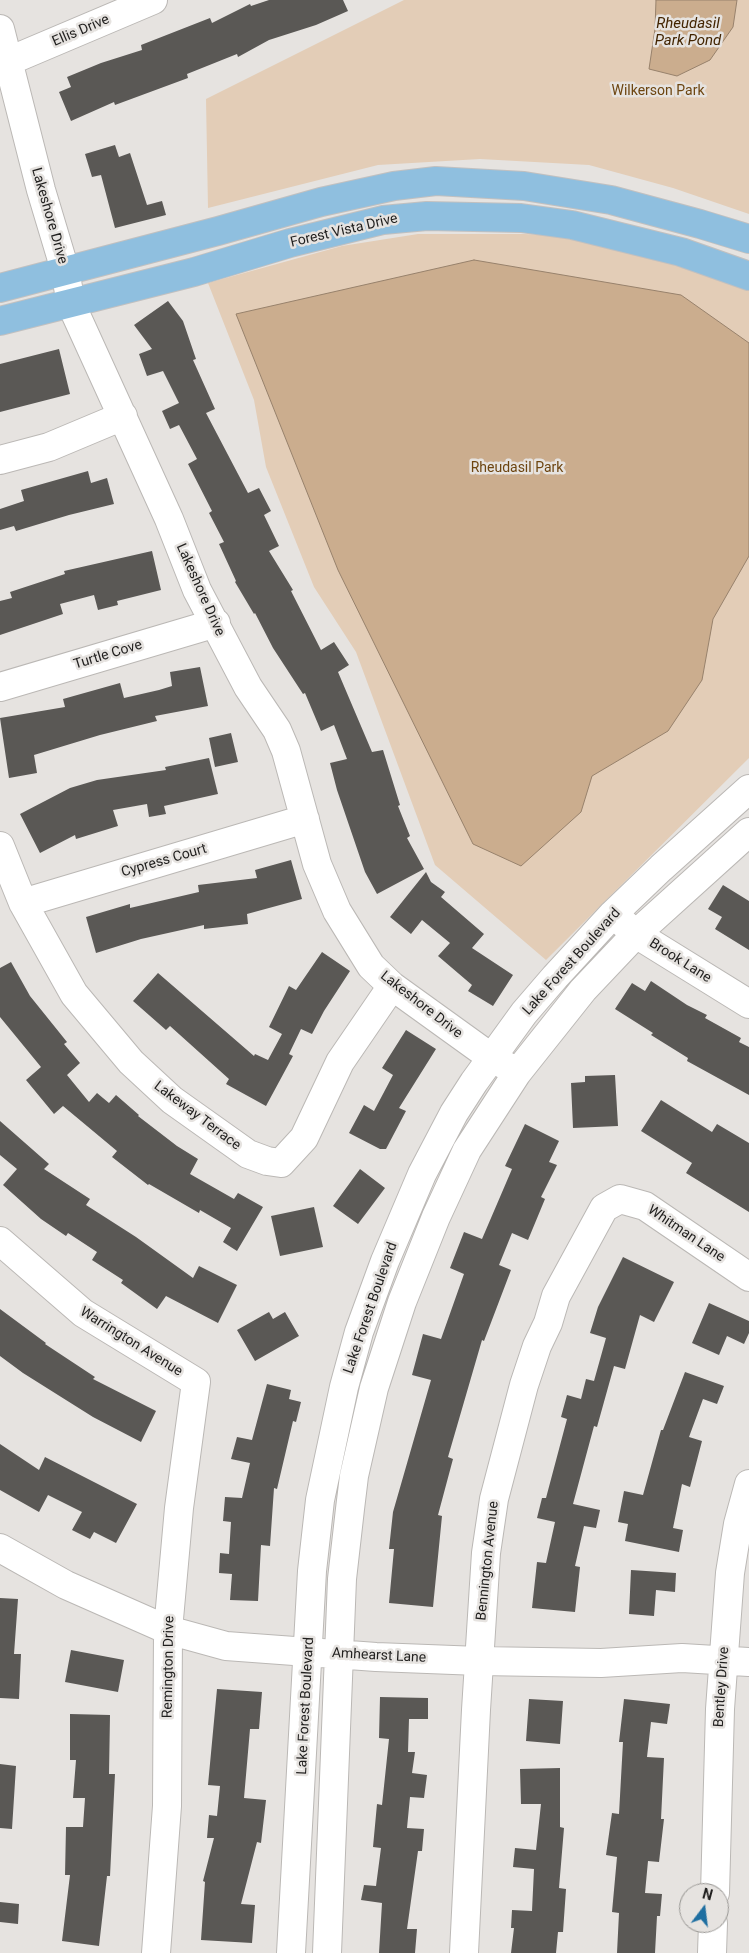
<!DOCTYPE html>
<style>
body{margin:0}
#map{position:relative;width:749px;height:1953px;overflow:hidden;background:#e6e3e0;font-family:Roboto,sans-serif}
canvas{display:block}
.north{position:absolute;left:679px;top:1883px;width:50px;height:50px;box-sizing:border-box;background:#e6e3e0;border:1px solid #979592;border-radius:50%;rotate:15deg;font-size:14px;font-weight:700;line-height:20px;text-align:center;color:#201f1e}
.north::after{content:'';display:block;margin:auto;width:18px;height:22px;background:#1f6fa1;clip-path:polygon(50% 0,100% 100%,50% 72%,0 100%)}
</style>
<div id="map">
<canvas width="749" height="1953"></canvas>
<div class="north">N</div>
</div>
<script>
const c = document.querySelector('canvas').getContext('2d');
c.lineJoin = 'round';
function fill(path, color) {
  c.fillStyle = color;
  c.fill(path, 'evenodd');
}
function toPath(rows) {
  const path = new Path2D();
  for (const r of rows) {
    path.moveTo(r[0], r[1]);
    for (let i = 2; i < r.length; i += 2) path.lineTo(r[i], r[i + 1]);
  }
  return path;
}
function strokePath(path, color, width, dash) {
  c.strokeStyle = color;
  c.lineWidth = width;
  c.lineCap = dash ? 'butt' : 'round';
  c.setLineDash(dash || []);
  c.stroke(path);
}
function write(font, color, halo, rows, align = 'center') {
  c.font = font + ' Roboto,sans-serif';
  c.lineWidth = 5;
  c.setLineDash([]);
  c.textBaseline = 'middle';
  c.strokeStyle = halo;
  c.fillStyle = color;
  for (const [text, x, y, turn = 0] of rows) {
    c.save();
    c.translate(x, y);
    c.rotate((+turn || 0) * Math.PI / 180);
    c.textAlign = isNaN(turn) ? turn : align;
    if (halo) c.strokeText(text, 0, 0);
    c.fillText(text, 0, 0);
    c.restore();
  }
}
const green = toPath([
 [404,0,749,0,749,214,673,188,589,165,480,159,378,165,208,208,206,99],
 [418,234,524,234,589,237,749,290,749,758,546,960,435,865,356,652,314,587,266,467,254,400,208,283,342,246]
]);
const water = toPath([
 [656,0,737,0,733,27,710,60,677,76,649,69,655,29,656,0],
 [474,260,681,295,749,343,749,556,713,619,702,680,668,731,592,776,581,812,521,866,473,844,338,570,236,314,474,260]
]);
const building = toPath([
 [269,0,343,0,348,11,316,25,269,40,238,57,237,54,187,74,188,78,115,105,114,102,71,121,59,92,71,87,67,77,101,63,142,50,141,45,210,18,212,23,250,4,251,6],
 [115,145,119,157,130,153,147,205,162,201,166,215,115,228,101,175,92,177,85,154],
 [168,301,183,321,196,359,193,360,215,409,206,413,248,493,259,488,271,511,264,515,279,546,269,551,293,590,291,591,321,650,334,642,349,665,338,672,372,752,383,750,400,805,398,806,410,836,407,838,424,869,377,894,365,872,337,790,330,763,347,759,334,725,321,731,305,693,303,694,273,648,255,613,254,614,235,582,236,581,219,544,224,542,209,513,212,511,188,464,197,459,179,425,170,429,162,411,179,403,163,371,147,376,139,354,152,349,134,325],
 [59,349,70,394,0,412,0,364],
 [88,471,91,483,107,478,114,504,69,515,16,531,14,526,0,530,0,509,24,501,21,490],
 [152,551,161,590,117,601,118,605,98,610,94,595,60,604,63,614,0,635,0,601,12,598,10,592,65,574,64,571],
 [200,667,208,706,155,716,157,721,100,735,34,755,37,773,9,778,0,718,65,707,63,699,120,683,124,698,159,690,172,686,170,672],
 [231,733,238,762,215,767,209,738],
 [209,758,218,794,164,806,166,814,149,817,147,804,113,810,118,826,76,839,75,835,40,853,20,814,70,788,97,780,166,770,165,767],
 [291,860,302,899,247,914,248,924,204,929,204,925,141,939,96,953,86,917,130,904,130,908,199,892,198,885,257,878,255,870],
 [426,872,431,882,445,892,441,897,484,934,472,948,513,975,493,1006,468,991,472,985,438,956,450,943,422,920,411,934,390,917],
 [723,885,749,901,749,950,715,929,722,917,708,909],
 [322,952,350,971,324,1011,312,1034,301,1029,289,1054,293,1056,266,1106,226,1084,229,1079,170,1026,166,1030,133,1001,158,973,254,1056,255,1054,268,1060,282,1034,269,1027,289,986,296,990],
 [11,962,30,996,67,1042,64,1044,80,1063,67,1075,89,1102,97,1093,109,1103,116,1095,139,1115,138,1116,177,1146,198,1159,190,1174,234,1199,238,1193,263,1207,237,1251,223,1242,231,1228,200,1210,199,1213,149,1184,148,1185,112,1157,117,1151,63,1106,54,1114,26,1080,41,1067,0,1017,0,968],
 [651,981,687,1005,707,1015,705,1018,741,1038,739,1042,749,1047,749,1095,687,1061,688,1058,651,1035,653,1033,615,1009,632,983,645,991],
 [406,1030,436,1049,399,1108,406,1111,386,1149,380,1149,349,1133,364,1105,374,1111,393,1075,382,1068],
 [615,1075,618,1126,573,1128,571,1083,585,1082,585,1076],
 [661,1100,712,1132,717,1124,749,1143,749,1212,686,1173,692,1163,641,1131],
 [0,1121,49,1164,44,1169,90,1199,86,1205,136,1237,193,1278,199,1266,237,1285,218,1323,166,1296,157,1309,121,1283,123,1280,92,1260,97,1252,68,1233,66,1236,41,1219,3,1185,17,1169,0,1155],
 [525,1124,559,1141,549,1162,557,1165,541,1197,545,1199,528,1240,512,1233,499,1265,511,1270,484,1341,482,1340,448,1457,453,1459,438,1515,442,1516,433,1607,389,1603,394,1549,389,1549,393,1512,431,1380,412,1375,423,1334,441,1339,464,1274,450,1268,464,1232,482,1239,512,1169,505,1166],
 [360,1169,385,1188,358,1224,333,1206],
 [314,1207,323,1247,280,1256,271,1216],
 [623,1257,674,1282,654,1322,640,1315,625,1369,614,1366,597,1427,594,1426,573,1504,600,1510,596,1528,584,1526,575,1566,580,1567,575,1612,532,1608,537,1562,546,1563,555,1522,537,1518,542,1498,546,1498,567,1419,561,1417,567,1395,581,1399,586,1379,594,1381,606,1338,590,1333,598,1307],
 [709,1303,749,1321,749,1333,744,1344,727,1336,719,1355,692,1343],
 [0,1309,46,1343,45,1344,95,1377,93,1379,156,1411,141,1442,93,1417,23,1373,0,1356],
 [269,1312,273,1319,285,1312,299,1336,255,1361,237,1330],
 [685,1372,724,1386,717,1404,703,1399,689,1437,702,1441,690,1487,682,1484,673,1528,683,1530,679,1552,625,1541,628,1524,618,1522,624,1491,643,1495,661,1430,663,1430],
 [267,1384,291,1390,289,1399,301,1402,296,1422,293,1421,277,1489,274,1488,270,1546,261,1545,258,1601,230,1600,232,1574,219,1573,220,1553,229,1554,231,1522,223,1521,225,1497,242,1498,250,1463,231,1459,237,1437,252,1440],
 [0,1444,39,1470,45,1457,137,1504,116,1543,94,1532,90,1539,72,1530,82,1512,48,1495,39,1512,0,1490],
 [631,1570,676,1573,675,1592,656,1590,654,1616,629,1614],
 [0,1598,18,1599,14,1654,21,1654,19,1699,0,1698],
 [71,1650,124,1660,118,1692,65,1682],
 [217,1689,262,1692,259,1729,250,1729,244,1798,266,1800,261,1843,257,1842,241,1904,255,1905,252,1943,201,1940,205,1882,203,1881,214,1838,207,1838,209,1815,217,1816,220,1786,208,1785],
 [380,1697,428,1698,428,1719,409,1719,408,1752,415,1752,412,1773,427,1775,424,1798,410,1797,407,1828,424,1829,422,1851,418,1851,407,1929,417,1929,415,1953,379,1953,382,1903,361,1900,364,1885,376,1886,381,1848,373,1847,377,1804,382,1805,389,1739,379,1738],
 [529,1699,563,1701,560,1744,526,1741],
 [624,1699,670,1704,667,1724,651,1722,647,1757,664,1758,661,1819,664,1819,659,1862,648,1861,645,1893,662,1894,660,1916,657,1916,655,1953,617,1953,619,1913,612,1912,617,1857,606,1855,612,1813,619,1814,623,1742,619,1742],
 [70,1714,110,1715,109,1774,115,1774,110,1876,107,1876,99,1946,62,1941,70,1875,65,1875,66,1827,83,1827,85,1798,73,1798,76,1760,70,1760],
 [0,1764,16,1766,12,1829,0,1828],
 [560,1768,560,1827,564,1828,559,1888,566,1889,563,1932,558,1932,556,1953,511,1953,514,1928,511,1928,512,1910,532,1911,534,1869,513,1867,515,1848,536,1850,541,1804,521,1804,520,1769],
 [0,1902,19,1904,18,1924,0,1922]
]);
const minor = toPath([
 [0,29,41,190,65,270,71,304,169,519,197,590,248,687,277,730,286,751,317,864,337,911,371,966,392,986,485,1053,508,1067],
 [9,61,153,0],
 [0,460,49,447,123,416],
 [0,687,216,623],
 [0,846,23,903,74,994,131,1062,172,1100,248,1154,267,1161,281,1163,304,1138,340,1062,392,986],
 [23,903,305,819],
 [622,922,636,934,749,1004],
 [0,1241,83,1313,196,1382,179,1508,168,1630,167,1806,156,1953],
 [0,1548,66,1585,168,1630,226,1646,376,1657,479,1661,601,1663,682,1658,749,1662],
 [715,1893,720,1709,730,1573,738,1524,749,1484],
 [291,1953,312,1571,320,1500,344,1387,359,1332,385,1261,422,1174,454,1113,474,1082,524,1013,555,977,613,914,661,868,749,789],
 [327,1953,342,1579,350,1509,354,1476,374,1388,402,1302,436,1217,467,1150,517,1073,583,990,636,934,749,832],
 [464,1953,476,1710,486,1553,494,1499,524,1385,537,1346,548,1323,556,1296,604,1208,620,1199,645,1206,749,1277],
 [712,1953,713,1923]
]);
const major = toPath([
 [0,288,218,231,321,202,394,186,436,181,524,186,611,200,700,224,749,239],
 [0,321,194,272,290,243,383,220,427,216,521,218,572,225,681,252,749,276]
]);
const streetNames = [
 ["Ellis Drive",81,31,-23],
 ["Lakeshore Drive",49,216,74],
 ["Forest Vista Drive",344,231,-13],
 ["Lakeshore Drive",200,590,66],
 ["Turtle Cove",108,655,-17],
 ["Cypress Court",164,861,-16],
 ["Brook Lane",680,961,32],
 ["Lake Forest Boulevard",572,962,-48],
 ["Lakeshore Drive",421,1005,38],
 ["Lakeway Terrace",197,1116,37],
 ["Whitman Lane",686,1234,34],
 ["Lake Forest Boulevard",371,1308,-71],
 ["Warrington Avenue",131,1342,32],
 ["Bennington Avenue",488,1561,-84],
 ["Amhearst Lane",379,1656,3],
 ["Remington Drive",169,1667,-89],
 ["Bentley Drive",722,1687,-86],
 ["Lake Forest Boulevard",306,1706,-87]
];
const parkNames = [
 ["Wilkerson Park",658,91],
 ["Rheudasil Park",517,468]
];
const waterNames = [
 ["Rheudasil",688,24],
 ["Park Pond",688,41]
];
fill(green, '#e3cdb7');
fill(water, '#cbad8e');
strokePath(water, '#98826c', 1);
fill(building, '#5a5855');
strokePath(minor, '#bbb8b5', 30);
strokePath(major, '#c1c0c0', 30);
strokePath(minor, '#fff', 28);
strokePath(major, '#8fbfdf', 28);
write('14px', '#201f1e', '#e6e3e0', streetNames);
write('14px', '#6d4510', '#e6e3e0', parkNames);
write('italic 15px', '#422400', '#e6e3e0', waterNames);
</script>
